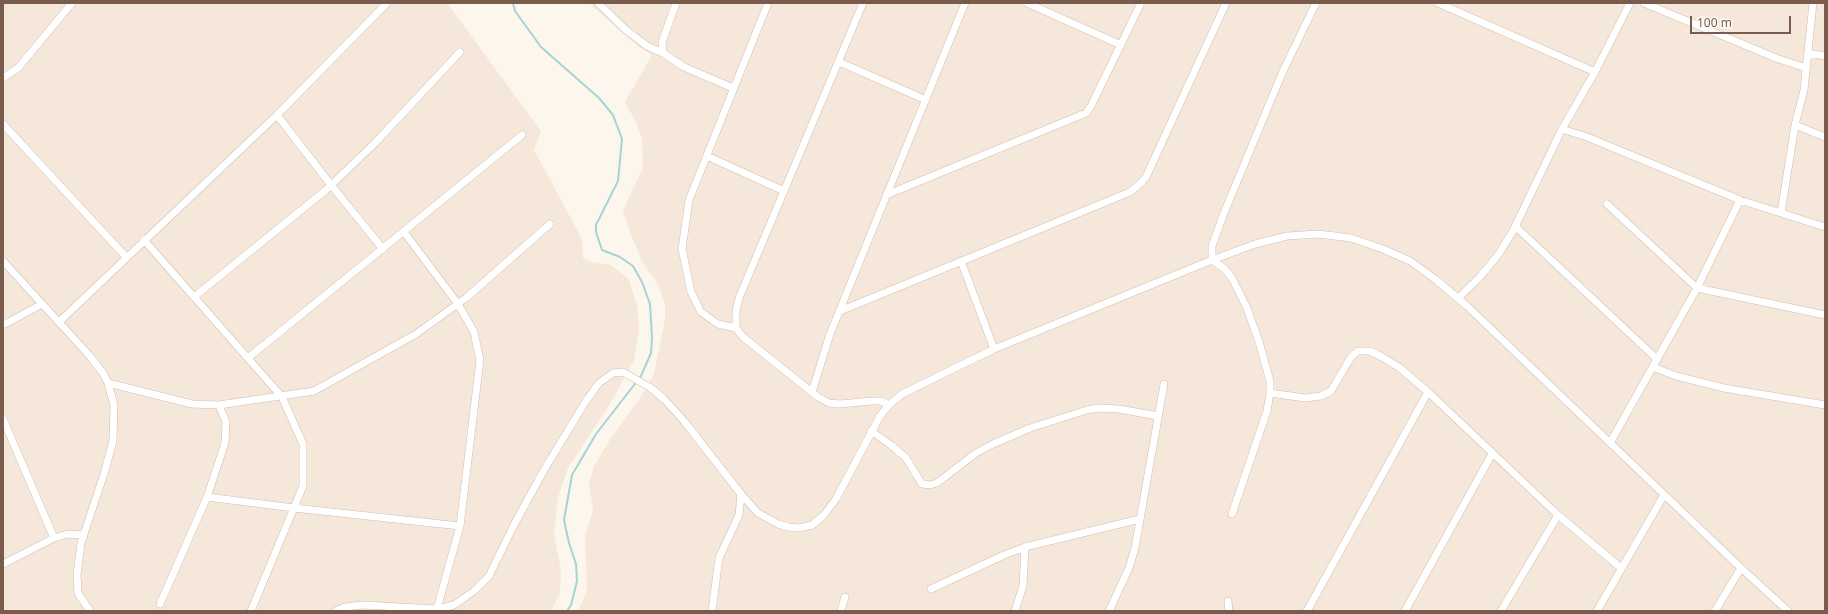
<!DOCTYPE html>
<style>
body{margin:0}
#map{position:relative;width:1828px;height:614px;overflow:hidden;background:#fdf6ec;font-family:"Noto Sans",sans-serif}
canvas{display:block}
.frame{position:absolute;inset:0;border:4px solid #7a5c4d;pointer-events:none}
.scale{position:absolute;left:1690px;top:16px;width:101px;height:18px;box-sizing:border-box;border:2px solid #7a5c4d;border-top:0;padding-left:5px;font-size:12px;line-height:14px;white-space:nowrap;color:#7a5c4d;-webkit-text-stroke:3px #fffaf3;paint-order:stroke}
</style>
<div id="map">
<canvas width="1828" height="614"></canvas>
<div class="frame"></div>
<div class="scale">100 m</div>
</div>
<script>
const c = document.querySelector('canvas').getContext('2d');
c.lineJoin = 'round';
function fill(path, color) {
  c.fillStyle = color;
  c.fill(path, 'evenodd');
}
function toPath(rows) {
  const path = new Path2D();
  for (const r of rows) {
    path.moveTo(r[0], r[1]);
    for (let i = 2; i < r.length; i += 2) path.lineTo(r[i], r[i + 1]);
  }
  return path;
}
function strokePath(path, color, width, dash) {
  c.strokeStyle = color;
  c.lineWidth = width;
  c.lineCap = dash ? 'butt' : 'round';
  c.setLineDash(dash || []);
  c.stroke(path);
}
const residential = toPath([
 [3,3,447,3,541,131,534,150,582,239,583,258,591,262,611,265,629,280,637,305,639,328,634,360,610,404,568,468,558,498,554,534,561,570,560,593,551,611,3,611],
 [589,3,1825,3,1825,611,578,611,587,591,585,537,593,510,589,483,594,466,611,438,640,398,654,374,665,319,665,304,658,284,642,261,630,232,623,210,643,168,642,139,637,124,625,102,652,55,639,47]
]);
const stream = toPath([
 [513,3,515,11,541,47,599,98,613,115,622,139,618,181,596,225,596,232,602,250,620,257,633,266,642,282,650,304,652,338,651,353,641,376,596,434,572,475,564,520,569,543,576,564,577,581,571,605,567,611]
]);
const minor = toPath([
 [598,3,626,30,647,46,663,53],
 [676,3,662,42,663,53,684,67,733,88],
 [863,3,739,298,736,311,736,328,743,337,818,397,829,403,840,404,872,401,881,401,889,405],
 [1027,3,1121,45],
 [1438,3,1595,72],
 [1644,3,1776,58,1806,68],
 [1808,53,1825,56],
 [839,62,926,100],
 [3,78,18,68,72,3],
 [277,115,331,185,383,249],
 [3,124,126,257],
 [1795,125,1825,137],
 [1562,129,1587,137,1740,200,1825,227],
 [707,156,784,191],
 [886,195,1086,113,1091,106,1141,3],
 [1607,204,1697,288,1825,315],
 [1781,213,1795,125,1804,90,1813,3],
 [1515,226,1657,359],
 [404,232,458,304,474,332,480,360,460,526,437,609],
 [144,240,282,397,303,444,303,486,251,611],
 [3,261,88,354,103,373,108,383,114,405,113,441,104,474,81,543,77,575,78,593,90,611],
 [961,261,994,349],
 [194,297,326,190,375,143,460,52],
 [1458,298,1479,278,1498,255,1513,231,1562,129,1595,72,1630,3],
 [840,311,1130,192,1140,184,1146,177,1226,3],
 [59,322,277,115,387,3],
 [3,325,42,304],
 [736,328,718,324,701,312,691,292,682,249,689,200,768,3],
 [248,358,522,135],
 [1653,367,1676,376,1724,388,1825,405],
 [108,383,192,404,219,405,314,391,416,334,466,298,550,224],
 [812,392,830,334,965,3],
 [1270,393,1305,398,1321,396,1331,391,1351,357,1358,351,1370,351,1382,357,1400,368,1428,392,1558,515,1621,568],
 [3,419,54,538],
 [871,431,891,445,906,458,922,484,930,485,937,483,976,453,993,444,1030,428,1087,410,1100,408,1119,409,1158,416],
 [1610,443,1697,288,1740,200],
 [207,497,294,508,460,526],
 [1232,514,1267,411,1270,393,1270,381,1259,342,1247,308,1232,278,1225,269,1212,260,1212,246,1224,213,1283,71,1316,3],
 [3,564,54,538,68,534,84,535],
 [931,589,1004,555,1025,547,1140,519],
 [1228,601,1229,611],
 [160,604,207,497,225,443,226,422,219,405],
 [336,611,345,607,363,605,437,609,454,605,474,591,489,576,515,523,544,470,586,401,599,383,613,373,623,372,651,388,664,399,684,421,741,494,758,513,778,524,789,527,799,528,812,525,824,515,836,499,880,416,889,405,902,394,994,349,1212,260,1255,244,1287,236,1318,234,1351,238,1383,249,1410,261,1435,279,1467,306,1741,568,1788,611],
 [712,611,719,558,739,515,741,494],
 [841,611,845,597],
 [1015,611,1023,586,1025,547],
 [1109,611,1129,568,1135,548,1164,384],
 [1307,611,1428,392],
 [1405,611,1492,454],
 [1501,611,1558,515],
 [1597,611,1664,495],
 [1715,611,1741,568]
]);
fill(residential, '#f5e8da');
strokePath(stream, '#a5d3da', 2);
strokePath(minor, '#d1beb0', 8);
strokePath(minor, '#fff', 7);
</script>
